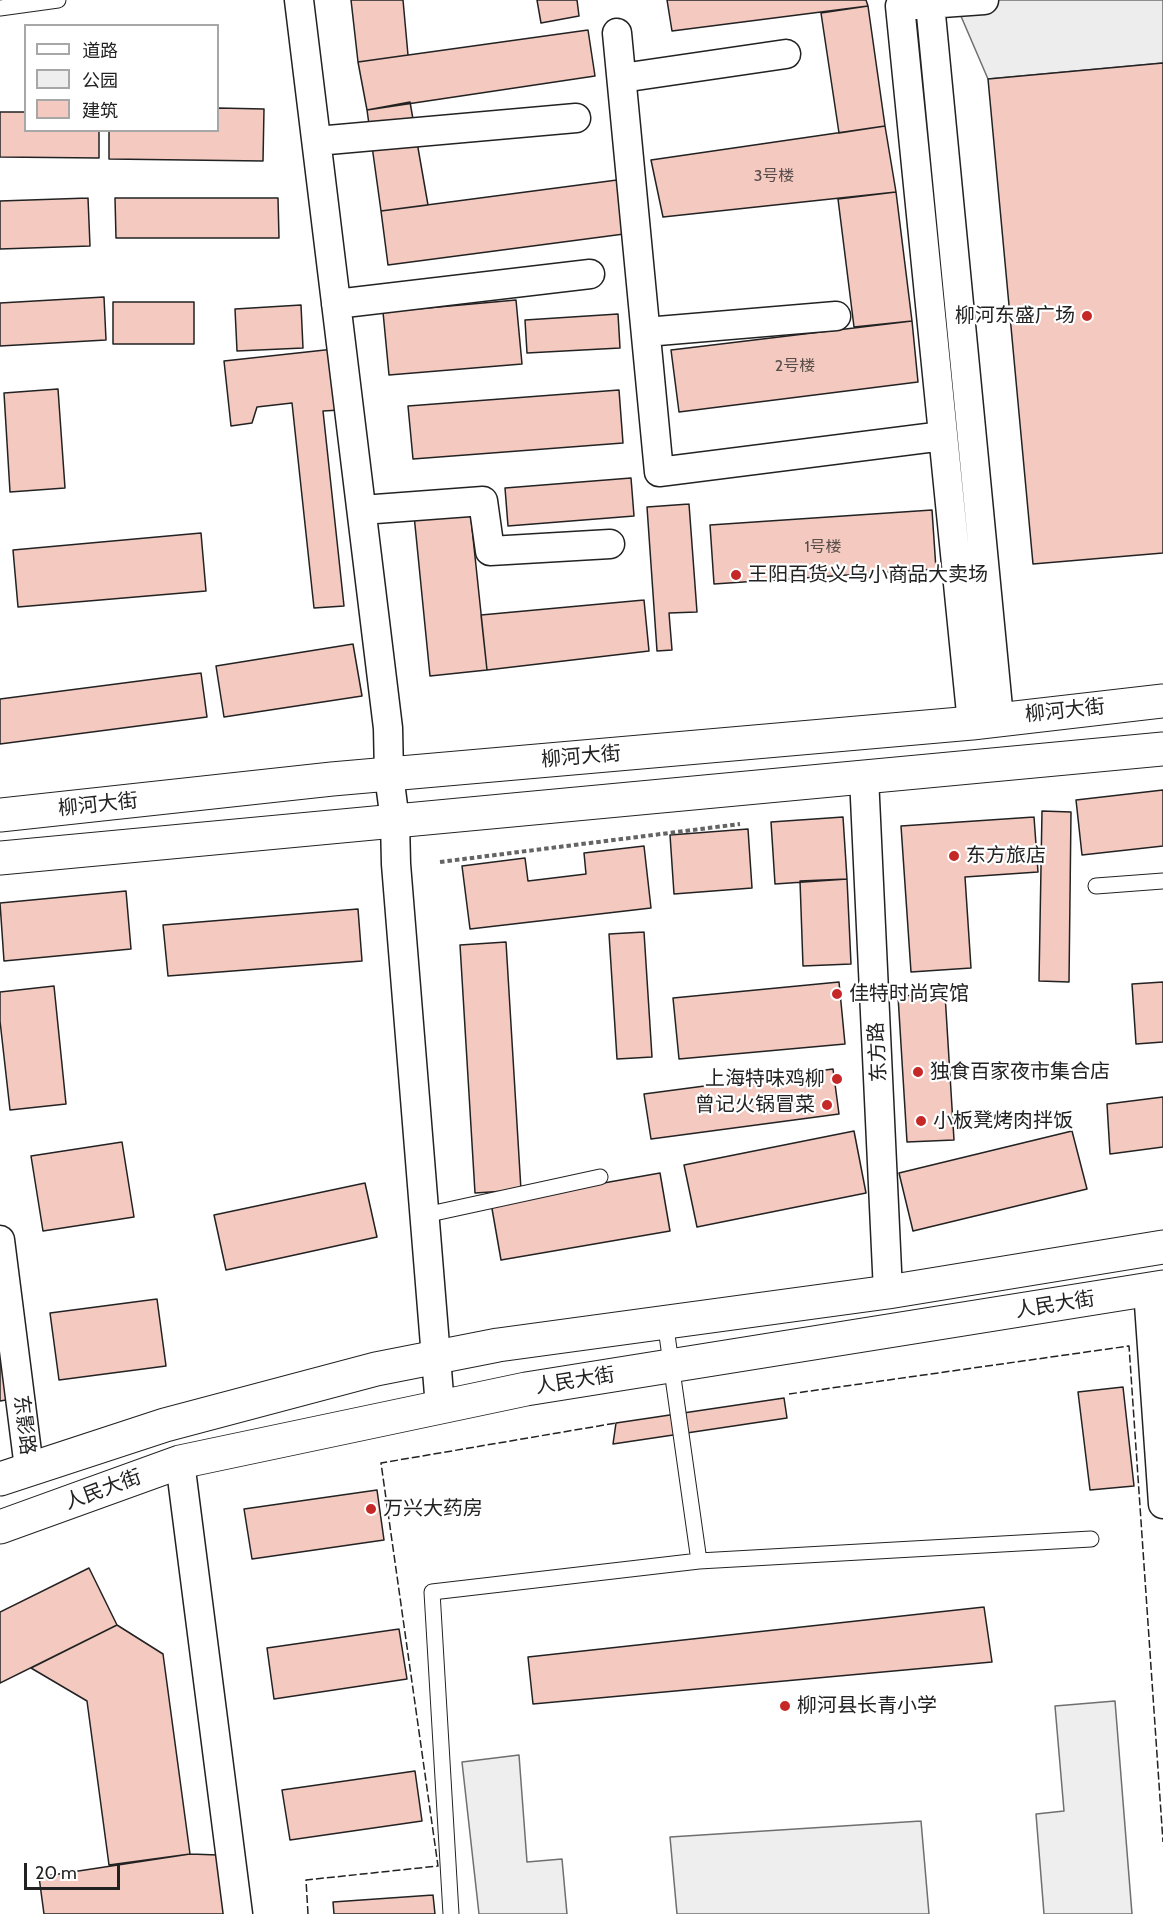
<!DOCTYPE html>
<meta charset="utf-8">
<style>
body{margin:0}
#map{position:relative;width:1163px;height:1914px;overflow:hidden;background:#fff;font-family:Cabin,"Noto Sans SC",sans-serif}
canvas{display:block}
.legend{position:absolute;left:24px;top:24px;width:195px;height:108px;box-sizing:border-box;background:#fff;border:2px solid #a7a7a7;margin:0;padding:8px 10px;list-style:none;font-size:18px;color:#222}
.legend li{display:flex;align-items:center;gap:12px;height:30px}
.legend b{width:30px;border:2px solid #a7a7a7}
.scale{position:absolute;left:24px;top:1863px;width:96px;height:27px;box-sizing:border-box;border:3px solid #222;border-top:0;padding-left:8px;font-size:18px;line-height:21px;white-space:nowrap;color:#222;-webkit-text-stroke:4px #fff;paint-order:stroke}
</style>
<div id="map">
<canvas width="1163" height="1914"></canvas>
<ul class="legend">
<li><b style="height:8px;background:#fff"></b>道路</li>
<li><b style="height:16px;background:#eee"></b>公园</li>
<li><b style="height:16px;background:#f3c9c0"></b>建筑</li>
</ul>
<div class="scale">20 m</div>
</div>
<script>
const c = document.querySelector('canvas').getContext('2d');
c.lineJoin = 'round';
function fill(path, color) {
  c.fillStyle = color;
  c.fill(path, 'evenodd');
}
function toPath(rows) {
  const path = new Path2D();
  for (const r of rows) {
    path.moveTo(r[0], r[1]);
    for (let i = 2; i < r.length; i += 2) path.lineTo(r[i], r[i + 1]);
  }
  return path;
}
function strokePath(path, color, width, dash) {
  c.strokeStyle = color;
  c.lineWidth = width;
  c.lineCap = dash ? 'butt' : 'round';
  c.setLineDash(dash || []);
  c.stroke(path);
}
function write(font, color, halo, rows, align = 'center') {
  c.font = font + ' Cabin,"Noto Sans SC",sans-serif';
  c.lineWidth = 4.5;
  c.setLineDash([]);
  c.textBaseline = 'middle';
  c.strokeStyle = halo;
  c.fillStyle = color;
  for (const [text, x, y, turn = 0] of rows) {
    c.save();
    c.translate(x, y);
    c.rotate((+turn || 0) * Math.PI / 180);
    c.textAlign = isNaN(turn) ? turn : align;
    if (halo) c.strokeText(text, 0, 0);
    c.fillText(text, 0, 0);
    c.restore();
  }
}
const green = toPath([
 [1115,1701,1132,1914,1044,1914,1036,1814,1064,1811,1055,1706,1115,1701],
 [519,1755,527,1862,562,1859,567,1914,479,1914,462,1762,519,1755],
 [921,1821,929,1914,677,1914,670,1837,921,1821]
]);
const parking = toPath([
 [954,0,1163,0,1163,63,988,79,954,0]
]);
const building = toPath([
 [351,0,403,0,408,55,358,62,351,0],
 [537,0,577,0,579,16,541,23,537,0],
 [667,0,866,0,868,6,672,31,667,0],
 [868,6,885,126,839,133,821,13,868,6],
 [588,30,595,76,367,110,358,62,588,30],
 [1163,63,1163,553,1033,564,988,79,1163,63],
 [410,102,428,205,381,211,367,110,410,102],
 [218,108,264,109,263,161,109,159,109,130,218,130,218,108],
 [0,112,26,112,26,130,99,130,99,158,0,157,0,112],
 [885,126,896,192,663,217,651,160,885,126],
 [617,180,624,234,388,265,381,211,617,180],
 [896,192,912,321,854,327,838,199,896,192],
 [88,198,90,246,0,249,0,201,88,198],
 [115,198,278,198,279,238,116,238,115,198],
 [104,297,106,340,0,346,0,303,104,297],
 [516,300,522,364,389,375,383,312,516,300],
 [113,302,194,302,194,344,113,344,113,302],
 [301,305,303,348,237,351,235,309,301,305],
 [618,314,620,348,527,353,525,320,618,314],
 [912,321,918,382,679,412,671,350,912,321],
 [334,349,340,410,323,411,344,606,314,608,292,403,257,407,252,423,231,426,224,361,334,349],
 [58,389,65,488,10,492,4,393,58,389],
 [619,390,623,443,413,459,408,406,619,390],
 [631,478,634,516,508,526,505,488,631,478],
 [689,504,697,612,669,613,672,650,657,651,647,507,689,504],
 [470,509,487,670,430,676,414,515,470,509],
 [932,510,936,569,714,584,710,525,932,510],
 [201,533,206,591,18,607,13,550,201,533],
 [644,600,649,651,487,670,481,615,644,600],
 [353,644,362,696,224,717,216,666,353,644],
 [201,673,207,717,0,744,0,699,201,673],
 [1163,790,1163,846,1082,855,1076,800,1163,790],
 [1042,811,1071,812,1069,982,1039,981,1042,811],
 [843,817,847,879,775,884,771,822,843,817],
 [1034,817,1038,872,965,877,971,968,911,972,901,826,1034,817],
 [748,829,752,888,674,894,670,835,748,829],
 [644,846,651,908,470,929,462,866,525,858,528,881,586,874,584,853,644,846],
 [847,879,851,964,803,966,800,881,847,879],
 [126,891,131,949,4,961,0,903,126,891],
 [358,909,362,961,168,976,163,925,358,909],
 [644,932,652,1057,617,1059,609,934,644,932],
 [506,942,521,1190,475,1193,460,945,506,942],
 [839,982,845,1044,679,1059,673,998,839,982],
 [1163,982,1163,1042,1136,1044,1132,984,1163,982],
 [54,986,66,1104,10,1110,0,1021,0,992,54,986],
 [945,994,954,1140,907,1142,898,996,945,994],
 [833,1069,839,1114,651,1139,644,1094,833,1069],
 [1163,1097,1163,1147,1110,1154,1107,1104,1163,1097],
 [854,1131,866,1193,697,1227,684,1165,854,1131],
 [1072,1131,1087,1189,913,1231,899,1173,1072,1131],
 [122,1142,134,1217,43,1231,31,1156,122,1142],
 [660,1173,670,1231,501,1260,491,1203,660,1173],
 [365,1183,377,1237,226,1270,214,1215,365,1183],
 [157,1299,166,1366,59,1380,50,1313,157,1299],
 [0,1337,12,1399,0,1401,0,1337],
 [1123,1387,1134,1486,1090,1490,1078,1392,1123,1387],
 [784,1398,787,1418,613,1444,616,1423,784,1398],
 [377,1490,384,1540,252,1559,244,1509,377,1490],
 [89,1568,117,1625,0,1683,0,1612,89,1568],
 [984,1607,992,1662,533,1704,528,1657,984,1607],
 [117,1625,163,1654,190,1854,109,1865,87,1701,31,1668,117,1625],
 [399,1629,407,1679,274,1699,267,1648,399,1629],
 [415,1771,422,1821,290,1840,282,1790,415,1771],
 [190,1854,218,1855,226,1914,44,1914,39,1877,190,1854],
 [433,1895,435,1914,334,1914,333,1902,433,1895]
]);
const path = toPath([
 [440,862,740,824]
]);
const service = toPath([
 [0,8,58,0],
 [1096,886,1163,881],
 [425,1215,600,1177],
 [665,1321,699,1561],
 [451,1914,432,1592,699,1561,1091,1539]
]);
const minor = toPath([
 [299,0,388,728,389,775,395,821,396,864,440,1407],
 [930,4,999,718],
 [617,33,659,472,943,436],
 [622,78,786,54],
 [317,141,576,118],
 [336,304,590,274],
 [646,332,836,316],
 [362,510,483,501,490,551,610,544],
 [972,723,900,6,984,0],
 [864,777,888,1292],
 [0,1240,29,1468],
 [1148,1290,1163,1504],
 [180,1462,238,1914]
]);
const tertiary = toPath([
 [0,1479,165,1425,376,1369,498,1345,888,1292,1163,1247],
 [0,1527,180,1462,526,1389,1163,1287]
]);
const primary = toPath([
 [0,815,332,779,972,723,1163,701],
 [0,858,1163,749]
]);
const fence = toPath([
 [789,1394,1129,1346,1163,1842],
 [308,1914,306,1880,438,1866,381,1463,616,1423]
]);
const markers = [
 [1087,316,6,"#c62828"],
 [736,575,6,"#c62828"],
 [954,856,6,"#c62828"],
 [837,994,6,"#c62828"],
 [918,1072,6,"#c62828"],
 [837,1079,6,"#c62828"],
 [827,1105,6,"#c62828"],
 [921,1121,6,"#c62828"],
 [371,1509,6,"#c62828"],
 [785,1706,6,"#c62828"]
];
const numberNames = [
 ["3号楼",774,176],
 ["2号楼",795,366],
 ["1号楼",823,547]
];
const poiNames = [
 ["柳河东盛广场",1075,316,"right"],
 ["王阳百货义乌小商品大卖场",748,575],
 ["东方旅店",966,856],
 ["佳特时尚宾馆",849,994],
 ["独食百家夜市集合店",930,1072],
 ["上海特味鸡柳",825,1079,"right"],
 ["曾记火锅冒菜",815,1105,"right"],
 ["小板凳烤肉拌饭",933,1121],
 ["万兴大药房",383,1509],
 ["柳河县长青小学",797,1706]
];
const streetNames = [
 ["柳河大街",1065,711,-6],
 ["柳河大街",581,757,-5],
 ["柳河大街",98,805,-6],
 ["东方路",878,1052,-93],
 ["人民大街",1055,1305,-9],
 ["人民大街",575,1381,-9],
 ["东影路",24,1425,83],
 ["人民大街",103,1490,-20]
];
fill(green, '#eee');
strokePath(green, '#6f6f6f', 1.5);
fill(parking, '#ededed');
strokePath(parking, '#6f6f6f', 1.5);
fill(building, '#f3c9c0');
strokePath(building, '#222', 1.5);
strokePath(service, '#222', 17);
strokePath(minor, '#222', 31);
strokePath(tertiary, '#222', 35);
strokePath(primary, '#222', 35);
strokePath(path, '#646464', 4, [4.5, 3]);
strokePath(service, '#fff', 15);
strokePath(minor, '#fff', 28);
strokePath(tertiary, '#fff', 33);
strokePath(primary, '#fff', 33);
strokePath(fence, '#222', 1.5, [8, 3]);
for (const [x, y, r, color] of markers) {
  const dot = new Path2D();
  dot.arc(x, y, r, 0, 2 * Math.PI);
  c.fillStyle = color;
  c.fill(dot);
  strokePath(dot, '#fff', 2);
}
write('16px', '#564c4a', null, numberNames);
write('20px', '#222', '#fff', poiNames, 'left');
write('20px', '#222', '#fff', streetNames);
</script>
